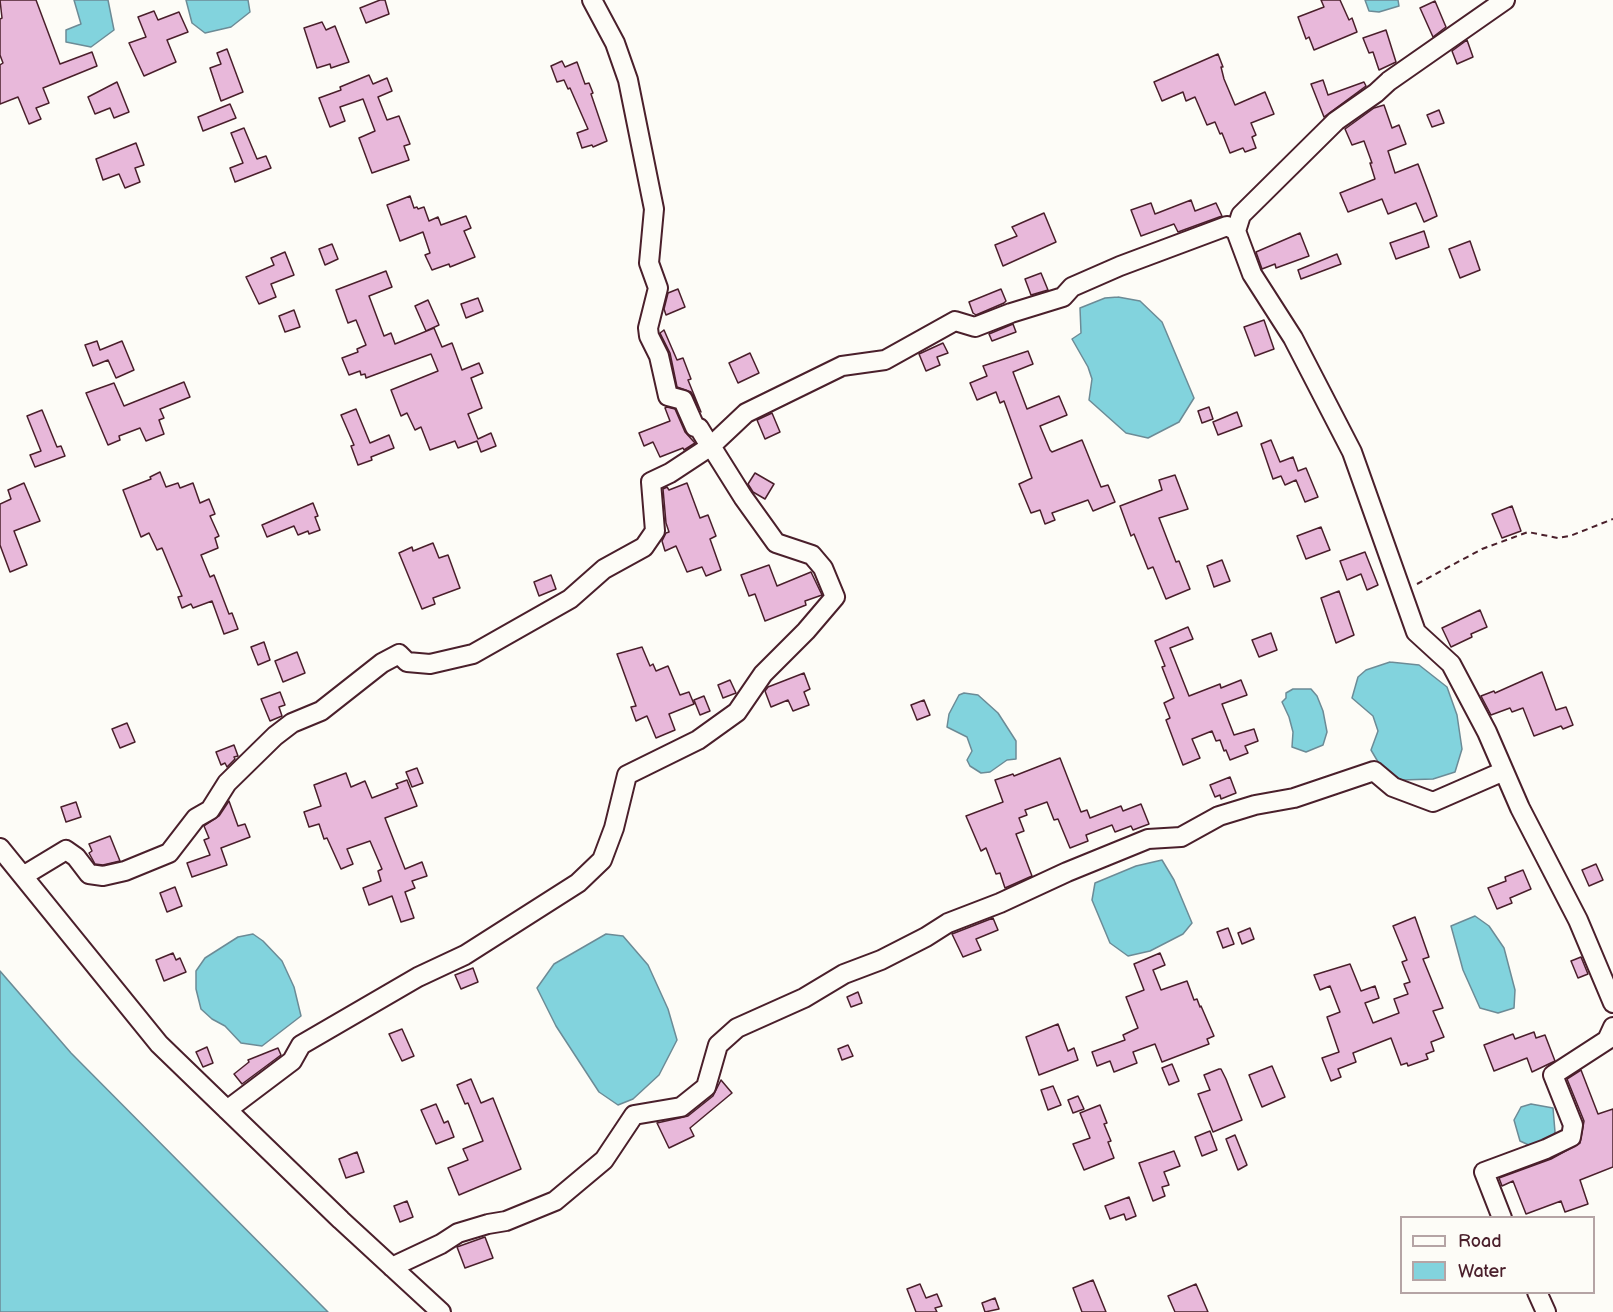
<!DOCTYPE html>
<style>
body{margin:0}
#map{position:relative;width:1613px;height:1312px;overflow:hidden;background:#fdfcf7;font-family:"Balsamiq Sans",sans-serif}
canvas{display:block}
.legend{position:absolute;left:1400px;top:1216px;width:195px;height:78px;box-sizing:border-box;background:#fdfcf7;border:2px solid #b5a4a5;margin:0;padding:8px 10px;list-style:none;font-size:18px;color:#4a1f2b}
.legend li{display:flex;align-items:center;gap:12px;height:30px}
.legend b{width:30px;border:2px solid #b5a4a5}
</style>
<div id="map">
<canvas width="1613" height="1312"></canvas>
<ul class="legend">
<li><b style="height:8px;background:#fdfcf7"></b>Road</li>
<li><b style="height:16px;background:#82d3dd"></b>Water</li>
</ul>
</div>
<script>
const c = document.querySelector('canvas').getContext('2d');
c.lineJoin = 'round';
function fill(path, color) {
  c.fillStyle = color;
  c.fill(path, 'evenodd');
}
function toPath(rows) {
  const path = new Path2D();
  for (const r of rows) {
    path.moveTo(r[0], r[1]);
    for (let i = 2; i < r.length; i += 2) path.lineTo(r[i], r[i + 1]);
  }
  return path;
}
function strokePath(path, color, width, dash) {
  c.strokeStyle = color;
  c.lineWidth = width;
  c.lineCap = dash ? 'butt' : 'round';
  c.setLineDash(dash || []);
  c.stroke(path);
}
const water = toPath([
 [74,0,108,0,114,30,91,47,66,42,66,30,81,24,74,0],
 [186,0,248,0,250,12,231,27,205,33,192,23,186,0],
 [1365,0,1398,0,1399,6,1379,12,1369,11,1365,0],
 [1118,297,1140,301,1162,322,1194,398,1179,422,1148,438,1126,433,1089,400,1092,379,1088,367,1072,339,1081,333,1080,308,1105,298,1118,297],
 [1390,662,1419,665,1447,687,1457,715,1462,749,1455,772,1433,779,1401,780,1381,767,1371,750,1378,731,1373,716,1352,698,1358,677,1366,670,1390,662],
 [1293,689,1311,689,1317,696,1323,711,1327,732,1323,745,1306,752,1292,747,1293,732,1289,717,1282,702,1286,698,1286,693,1293,689],
 [964,693,978,695,998,713,1016,741,1016,759,1007,760,990,772,981,773,970,766,967,760,972,751,967,737,947,727,949,714,959,695,964,693],
 [1162,860,1174,880,1192,923,1183,934,1150,951,1128,956,1110,943,1092,900,1095,883,1136,866,1162,860],
 [1475,916,1489,926,1504,948,1515,990,1514,1008,1498,1013,1480,1008,1463,970,1451,926,1475,916],
 [253,934,263,941,282,961,294,987,301,1016,262,1046,241,1043,225,1026,212,1019,201,1009,196,989,196,971,205,958,238,937,253,934],
 [606,934,623,936,648,965,668,1009,677,1040,659,1075,633,1099,618,1105,599,1092,556,1026,537,988,554,964,606,934],
 [0,971,71,1053,328,1312,0,1312,0,971],
 [1531,1104,1553,1108,1555,1132,1552,1139,1531,1146,1520,1141,1514,1120,1521,1107,1531,1104]
]);
const building = toPath([
 [0,0,36,0,60,64,92,52,97,66,43,88,49,103,36,108,41,119,29,124,18,97,0,104,0,65,3,63,0,55,0,19,2,18,0,0],
 [380,0,385,0,389,14,366,23,360,8,380,0],
 [1321,0,1340,0,1349,20,1352,18,1357,32,1314,50,1309,37,1306,39,1298,17,1324,7,1321,0],
 [1435,1,1446,27,1433,37,1420,8,1435,1],
 [154,11,158,20,179,12,188,32,167,40,176,62,144,76,129,43,146,37,138,17,154,11],
 [322,22,326,30,335,26,349,62,331,68,330,64,317,68,304,28,322,22],
 [1386,30,1396,62,1379,70,1373,52,1369,53,1363,38,1386,30],
 [1467,40,1473,57,1457,64,1452,51,1467,40],
 [227,49,243,92,221,101,210,68,221,64,217,53,227,49],
 [1218,54,1223,67,1221,67,1224,79,1235,105,1265,92,1274,114,1251,123,1256,135,1252,137,1256,148,1245,152,1243,148,1230,153,1222,133,1220,134,1215,122,1207,125,1195,97,1186,101,1183,92,1162,101,1154,82,1218,54],
 [562,61,565,67,577,62,585,84,589,83,593,93,591,94,607,141,593,147,592,145,582,148,577,133,588,129,570,88,568,89,564,80,557,82,551,66,562,61],
 [369,75,373,84,387,78,392,91,378,97,387,120,399,116,410,144,404,146,409,160,372,173,359,138,375,131,363,99,340,107,345,121,330,127,319,98,341,90,340,87,369,75],
 [1323,80,1328,95,1364,82,1366,86,1324,117,1311,84,1323,80],
 [117,82,129,112,114,118,110,108,95,114,88,97,117,82],
 [230,104,236,118,203,131,198,117,230,104],
 [1384,105,1392,128,1399,125,1406,144,1388,151,1395,173,1418,164,1430,196,1437,216,1424,222,1416,203,1388,214,1382,199,1348,212,1340,193,1375,179,1370,163,1372,163,1364,141,1352,145,1345,129,1374,108,1384,105],
 [1439,110,1444,123,1432,127,1427,115,1439,110],
 [244,128,257,159,266,156,271,168,235,182,230,168,243,163,231,133,244,128],
 [136,143,144,165,135,168,140,182,125,188,119,174,103,180,96,159,136,143],
 [410,196,414,208,417,207,418,209,424,207,429,221,438,217,441,225,466,216,471,228,464,231,475,257,450,267,449,264,432,270,425,255,430,253,423,232,400,241,387,205,410,196],
 [1191,200,1195,211,1216,203,1222,216,1178,232,1174,224,1141,236,1131,210,1151,203,1155,214,1191,200],
 [1044,213,1056,242,1003,266,995,245,1017,236,1012,227,1044,213],
 [1424,231,1429,247,1396,259,1390,243,1424,231],
 [1300,233,1309,256,1276,268,1275,264,1262,269,1256,252,1300,233],
 [1470,241,1480,270,1460,278,1449,249,1470,241],
 [332,244,338,259,325,265,319,249,332,244],
 [285,252,294,275,271,284,276,297,259,304,246,277,274,265,271,258,285,252],
 [1337,254,1341,264,1301,279,1298,270,1337,254],
 [386,271,392,287,369,296,384,336,391,333,395,344,434,328,442,347,452,343,462,370,479,363,483,373,471,378,482,408,468,414,478,439,491,433,496,446,481,452,477,441,458,448,455,441,430,450,421,427,415,430,407,413,401,416,391,390,438,371,431,354,366,378,365,374,361,375,360,371,349,375,342,358,358,352,357,349,366,345,356,320,348,323,336,290,386,271],
 [1041,273,1048,290,1031,295,1025,279,1041,273],
 [678,289,685,307,666,315,664,309,668,293,678,289],
 [1001,289,1006,301,1004,303,976,315,973,313,969,302,1001,289],
 [478,298,483,311,466,318,461,304,478,298],
 [428,300,439,325,426,331,415,306,428,300],
 [294,310,300,327,285,332,279,316,294,310],
 [1264,320,1274,349,1255,356,1244,327,1264,320],
 [1013,324,1016,332,992,341,989,334,1013,324],
 [664,330,677,360,683,358,691,379,688,380,701,412,691,392,677,387,670,353,660,333,664,330],
 [97,341,100,350,122,341,134,370,116,378,108,360,93,366,85,345,97,341],
 [943,343,948,353,937,357,940,365,926,371,919,354,943,343],
 [1028,351,1033,364,1013,372,1027,409,1059,396,1067,415,1040,426,1050,450,1052,452,1082,440,1101,487,1108,485,1115,502,1093,511,1088,500,1052,513,1055,520,1045,524,1040,510,1031,513,1019,484,1032,478,1004,401,1000,403,996,392,977,400,970,383,987,376,983,366,1028,351],
 [750,353,759,373,738,383,729,363,750,353],
 [184,382,190,397,160,409,164,418,159,420,164,434,146,441,140,428,119,436,120,440,108,445,86,393,114,383,124,406,184,382],
 [667,407,675,409,685,432,695,443,684,450,683,448,660,457,653,442,644,446,639,433,670,421,665,408,667,407],
 [1209,407,1213,419,1202,423,1198,411,1209,407],
 [356,409,370,443,389,435,394,448,371,457,372,460,358,465,351,446,354,445,341,415,356,409],
 [42,410,57,447,61,446,65,456,35,467,30,455,41,451,27,416,42,410],
 [1237,412,1242,426,1218,435,1213,422,1237,412],
 [772,413,780,432,765,439,757,420,772,413],
 [1271,440,1280,462,1293,457,1298,471,1306,468,1318,497,1305,502,1296,480,1285,485,1281,476,1273,479,1261,444,1271,440],
 [160,472,166,487,178,483,180,488,193,483,200,503,209,499,215,514,210,516,219,536,215,538,218,548,201,555,210,577,214,575,229,614,232,613,238,629,224,634,212,601,193,608,191,604,182,608,178,597,182,596,162,548,157,550,149,533,141,537,123,490,151,479,150,477,160,472],
 [755,473,774,484,765,499,753,492,748,484,755,473],
 [1175,475,1188,509,1159,518,1176,562,1179,561,1190,589,1166,599,1153,567,1148,569,1134,534,1131,536,1120,506,1162,490,1159,480,1175,475],
 [24,483,40,521,14,531,27,565,10,572,0,545,0,504,11,499,8,490,24,483],
 [687,483,700,518,708,515,716,536,710,539,721,570,706,576,702,567,687,572,676,546,665,551,662,541,666,533,669,532,666,523,663,489,667,487,669,490,687,483],
 [313,503,318,516,315,517,320,530,309,534,308,531,298,535,294,526,267,537,262,525,313,503],
 [1512,506,1521,531,1502,538,1492,514,1512,506],
 [1321,527,1330,550,1306,559,1297,536,1321,527],
 [433,543,439,558,448,555,460,588,433,598,435,604,422,609,399,553,412,547,413,551,433,543],
 [1365,552,1378,585,1367,590,1361,574,1347,580,1340,561,1365,552],
 [1222,560,1230,581,1214,587,1207,566,1222,560],
 [769,565,777,586,811,572,822,595,805,601,806,605,765,621,755,594,749,596,741,575,769,565],
 [551,575,556,589,539,596,534,582,551,575],
 [1339,591,1354,635,1336,643,1321,598,1339,591],
 [1480,610,1487,627,1471,634,1472,637,1451,647,1442,628,1480,610],
 [1188,627,1193,639,1170,648,1189,696,1220,684,1221,688,1241,680,1247,695,1222,704,1234,735,1254,729,1258,741,1245,746,1248,753,1230,760,1226,750,1224,751,1220,740,1216,741,1212,731,1192,739,1200,758,1183,765,1166,720,1170,718,1164,703,1174,698,1162,667,1165,666,1155,641,1188,627],
 [1271,633,1277,650,1259,657,1252,640,1271,633],
 [264,642,270,660,258,665,251,647,264,642],
 [642,647,650,666,653,664,656,671,668,666,680,695,689,692,694,704,669,714,675,730,656,738,647,716,636,721,631,707,636,706,617,654,642,647],
 [297,652,305,673,283,682,275,661,297,652],
 [1542,672,1556,710,1566,707,1573,725,1563,729,1561,726,1534,736,1523,708,1512,712,1510,708,1491,715,1481,696,1494,691,1495,693,1542,672],
 [804,673,810,689,804,692,809,705,793,711,788,700,771,707,765,691,768,687,804,673],
 [730,680,736,693,723,698,718,685,730,680],
 [280,692,285,705,279,707,282,716,270,721,261,699,280,692],
 [704,696,710,711,700,715,694,700,704,696],
 [924,700,930,715,917,720,911,705,924,700],
 [127,723,135,742,120,748,112,729,127,723],
 [234,745,238,756,234,757,235,759,227,767,225,763,221,765,216,752,234,745],
 [1060,758,1081,812,1087,810,1090,818,1121,806,1123,811,1141,804,1149,824,1133,830,1131,826,1115,832,1112,825,1086,835,1088,841,1070,848,1058,819,1054,820,1047,802,1025,810,1027,815,1019,818,1024,831,1016,834,1032,876,1005,888,1000,873,996,874,986,848,981,851,966,816,1003,802,995,780,1013,774,1014,776,1060,758],
 [417,768,423,783,412,787,406,772,417,768],
 [346,773,351,787,365,781,372,798,398,788,396,784,407,780,417,806,385,818,405,869,422,862,427,876,412,881,415,888,405,892,414,918,401,922,392,896,369,905,363,888,381,881,378,871,382,869,370,841,347,849,353,864,341,869,327,838,324,839,319,824,309,827,304,812,321,806,314,785,346,773],
 [1230,777,1236,793,1221,799,1220,795,1215,797,1210,785,1230,777],
 [229,801,238,826,245,824,250,837,221,848,227,865,192,877,187,863,210,855,204,840,209,838,204,826,219,816,229,801],
 [76,802,81,817,66,822,61,807,76,802],
 [110,836,120,861,103,865,95,864,89,853,92,851,89,844,110,836],
 [1596,864,1603,880,1589,886,1582,870,1596,864],
 [1523,870,1531,889,1510,898,1512,903,1497,909,1488,888,1506,881,1505,877,1523,870],
 [175,887,182,906,167,912,160,893,175,887],
 [1415,917,1429,957,1423,959,1443,1008,1433,1011,1444,1037,1431,1042,1434,1051,1426,1054,1428,1059,1408,1066,1407,1063,1401,1065,1391,1038,1353,1053,1356,1062,1338,1069,1341,1077,1331,1081,1322,1058,1339,1052,1327,1017,1340,1012,1330,986,1320,990,1314,975,1350,964,1361,991,1375,986,1379,998,1365,1003,1373,1023,1399,1013,1394,999,1408,994,1404,984,1410,982,1402,962,1407,960,1393,926,1415,917],
 [993,918,998,930,976,939,981,950,963,957,952,934,993,918],
 [1228,928,1234,944,1223,948,1217,932,1228,928],
 [1250,928,1254,939,1242,944,1238,933,1250,928],
 [173,953,176,960,180,958,186,972,164,981,156,960,173,953],
 [1160,953,1165,965,1153,970,1161,990,1187,981,1194,1000,1197,999,1200,1007,1201,1006,1214,1036,1207,1039,1209,1044,1162,1062,1155,1044,1133,1052,1137,1063,1114,1072,1110,1061,1097,1066,1092,1052,1125,1040,1123,1035,1138,1028,1126,997,1144,990,1134,964,1160,953],
 [1581,957,1588,974,1578,978,1571,961,1581,957],
 [473,968,478,982,461,989,455,975,473,968],
 [858,992,862,1003,851,1007,847,997,858,992],
 [1058,1024,1068,1051,1074,1048,1078,1060,1039,1075,1026,1037,1058,1024],
 [402,1029,414,1056,402,1061,389,1034,402,1029],
 [1534,1032,1536,1038,1545,1035,1555,1061,1532,1072,1527,1058,1494,1071,1484,1045,1513,1034,1515,1039,1534,1032],
 [848,1045,853,1056,842,1060,838,1049,848,1045],
 [207,1047,213,1063,203,1067,196,1052,207,1047],
 [278,1048,281,1055,242,1084,234,1074,249,1062,248,1060,278,1048],
 [1172,1064,1179,1081,1169,1085,1162,1068,1172,1064],
 [1272,1066,1285,1097,1262,1107,1249,1075,1272,1066],
 [1219,1069,1221,1069,1226,1079,1242,1120,1213,1132,1198,1094,1210,1090,1204,1075,1219,1069],
 [1581,1070,1598,1114,1613,1109,1613,1167,1580,1180,1588,1204,1565,1212,1561,1201,1526,1214,1513,1181,1502,1186,1499,1178,1551,1159,1580,1143,1584,1121,1567,1079,1581,1070],
 [471,1079,481,1103,493,1098,521,1169,459,1195,448,1168,468,1160,463,1149,483,1141,468,1103,465,1104,457,1085,471,1079],
 [721,1080,732,1093,690,1128,694,1136,669,1148,657,1123,688,1116,713,1096,721,1080],
 [1053,1086,1061,1105,1048,1110,1041,1090,1053,1086],
 [1078,1096,1084,1109,1073,1113,1068,1100,1078,1096],
 [436,1104,444,1123,448,1121,454,1137,436,1144,421,1110,436,1104],
 [1100,1105,1107,1123,1104,1124,1111,1141,1108,1142,1114,1158,1084,1170,1073,1144,1090,1138,1080,1113,1100,1105],
 [1210,1131,1217,1150,1202,1156,1195,1137,1210,1131],
 [1235,1135,1247,1165,1238,1170,1226,1139,1235,1135],
 [1174,1151,1180,1166,1164,1172,1169,1185,1162,1187,1165,1196,1153,1201,1139,1163,1174,1151],
 [357,1152,364,1172,346,1178,339,1159,357,1152],
 [1129,1197,1136,1216,1126,1220,1124,1214,1110,1219,1105,1206,1129,1197],
 [407,1201,413,1217,400,1222,394,1206,407,1201],
 [485,1237,493,1258,465,1268,457,1247,485,1237],
 [1093,1280,1106,1312,1082,1312,1073,1288,1093,1280],
 [920,1284,926,1298,937,1294,942,1306,935,1308,937,1312,916,1312,907,1289,920,1284],
 [1196,1284,1208,1312,1175,1312,1168,1296,1196,1284],
 [995,1298,999,1309,985,1312,982,1303,995,1298]
]);
const path = toPath([
 [1417,584,1482,549,1528,532,1558,538,1570,536,1613,519]
]);
const minor = toPath([
 [592,0,615,43,628,80,654,209,649,263,658,288,648,328,649,336,659,356,668,396,683,400,695,427,699,428,710,446],
 [1505,0,1389,81,1376,93,1336,121,1241,215,1236,231,1252,274,1293,338,1352,452,1416,632,1451,664,1487,732,1520,808,1578,920,1613,1003],
 [0,848,159,1044,341,1220,441,1312],
 [23,876,66,850,76,857,89,874,103,876,125,871,169,853,196,818,210,810,227,783,275,736,292,723,321,711,382,663,399,654,407,662,430,664,473,654,570,599,604,569,644,547,655,531,651,482,670,473,711,446],
 [227,1110,292,1061,301,1045,418,977,465,955,578,883,602,860,614,828,627,775,698,740,737,712,763,674,806,631,835,597,823,568,812,555,776,543,743,497,711,446,746,413,842,366,885,360,955,321,975,327,1011,313,1063,297,1072,287,1120,266,1227,226,1236,231],
 [1502,1218,1484,1172,1546,1149,1571,1137,1573,1125,1553,1075,1607,1040,1613,1027],
 [392,1267,441,1244,458,1233,488,1224,506,1221,555,1201,604,1160,634,1115,681,1107,706,1087,718,1045,737,1028,804,998,844,974,881,960,926,937,948,923,1000,903,1067,872,1148,839,1181,837,1219,816,1255,805,1294,798,1374,771,1393,787,1433,802,1504,771],
 [1537,1292,1546,1312]
]);
fill(water, '#82d3dd');
strokePath(water, '#6c8b96', 1.5);
fill(building, '#e8b8da');
strokePath(building, '#4a1f2b', 1.5);
strokePath(minor, '#4a1f2b', 22);
strokePath(path, '#4a1f2b', 2, [6, 4.5]);
strokePath(minor, '#fdfcf7', 18);
</script>
